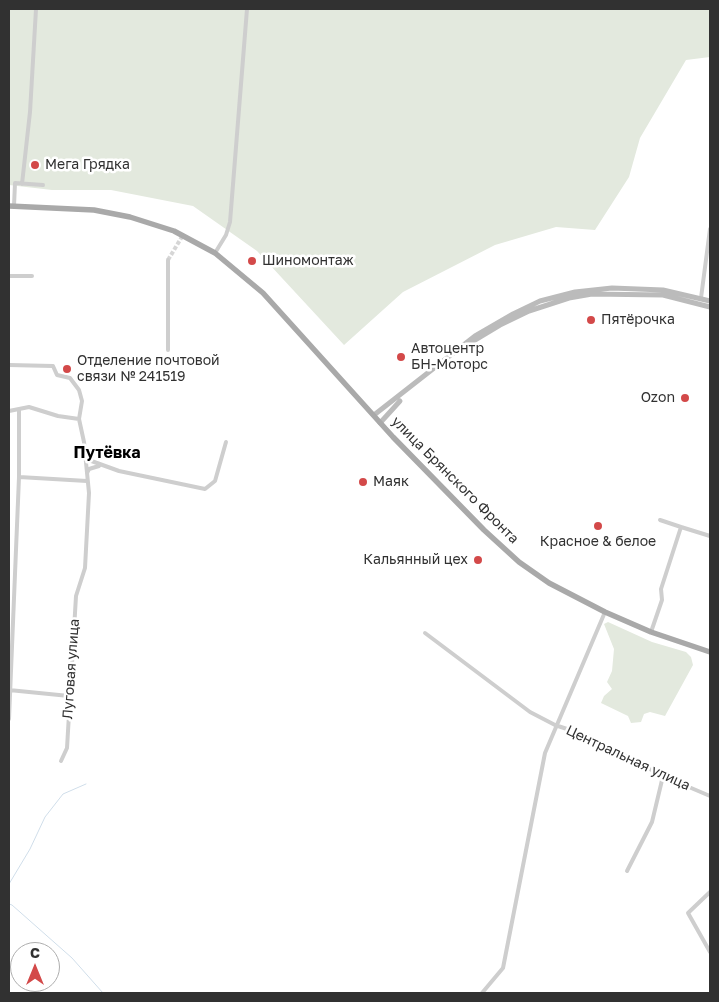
<!DOCTYPE html>
<meta charset="utf-8">
<style>
body{margin:0}
#map{position:relative;width:719px;height:1002px;overflow:hidden;background:#fff;font-family:"Golos Text",sans-serif}
canvas{display:block}
.frame{position:absolute;inset:0;border:10px solid #313131;pointer-events:none}
.north{position:absolute;left:10px;top:942px;width:50px;height:50px;box-sizing:border-box;background:#fff;border:1px solid #adadad;border-radius:50%;rotate:0deg;font-size:14px;font-weight:700;line-height:20px;text-align:center;color:#313131}
.north::after{content:'';display:block;margin:auto;width:18px;height:22px;background:#d34949;clip-path:polygon(50% 0,100% 100%,50% 72%,0 100%)}
</style>
<div id="map">
<canvas width="719" height="1002"></canvas>
<div class="frame"></div>
<div class="north">С</div>
</div>
<script>
const c = document.querySelector('canvas').getContext('2d');
c.lineJoin = 'round';
function fill(path, color) {
  c.fillStyle = color;
  c.fill(path, 'evenodd');
}
function toPath(rows) {
  const path = new Path2D();
  for (const r of rows) {
    path.moveTo(r[0], r[1]);
    for (let i = 2; i < r.length; i += 2) path.lineTo(r[i], r[i + 1]);
  }
  return path;
}
function strokePath(path, color, width, dash) {
  c.strokeStyle = color;
  c.lineWidth = width;
  c.lineCap = dash ? 'butt' : 'round';
  c.setLineDash(dash || []);
  c.stroke(path);
}
function write(font, color, halo, rows, align = 'center') {
  c.font = font + ' "Golos Text",sans-serif';
  c.lineWidth = 5;
  c.setLineDash([]);
  c.textBaseline = 'middle';
  c.strokeStyle = halo;
  c.fillStyle = color;
  for (const [text, x, y, turn = 0] of rows) {
    c.save();
    c.translate(x, y);
    c.rotate((+turn || 0) * Math.PI / 180);
    c.textAlign = isNaN(turn) ? turn : align;
    if (halo) c.strokeText(text, 0, 0);
    c.fillText(text, 0, 0);
    c.restore();
  }
}
const green = toPath([
 [9,9,710,9,710,57,686,60,640,138,629,177,595,230,556,227,495,245,403,292,344,345,257,251,193,206,111,190,52,190,9,185],
 [608,622,652,642,686,652,691,657,693,665,665,716,650,712,644,714,641,722,631,723,628,716,601,703,604,696,612,689,607,682,612,671,614,649,604,624]
]);
const stream = toPath([
 [9,884,30,849,45,817,63,794,86,784],
 [9,904,12,905,72,958,103,993]
]);
const minorTunnel = toPath([
 [168,260,183,235]
]);
const minor = toPath([
 [22,184,30,112,36,9],
 [14,206,15,183,43,185],
 [215,253,226,235,230,222,247,9],
 [168,260,168,350],
 [9,276,32,276],
 [701,298,710,229],
 [9,365,53,366,57,375,70,378,79,390,82,401,79,419,84,442,89,493,85,568,76,596,67,748,61,761],
 [9,411,29,407,58,416,79,419],
 [86,459,119,471,205,489,215,481,226,442],
 [87,473,89,469,99,466],
 [19,477,87,481],
 [660,520,681,527],
 [651,632,662,600,661,589,681,527,710,536],
 [425,633,530,712,555,725,588,736,663,776,710,796],
 [9,690,69,696],
 [9,719,19,477,19,411],
 [627,871,652,822,663,776],
 [710,892,688,913,710,952],
 [482,993,503,968,545,753,605,612]
]);
const secondary = toPath([
 [470,343,500,325,529,311,569,298,592,294,663,295,710,307],
 [374,415,475,336,513,314,540,301,575,292,612,288,663,290,710,301],
 [380,423,400,401]
]);
const primary = toPath([
 [9,206,94,210,130,217,174,231,215,253,263,293,393,437,484,530,519,562,549,583,605,612,651,632,710,652]
]);
const markers = [
 [35,165,5,"#d34949"],
 [252,261,5,"#d34949"],
 [591,320,5,"#d34949"],
 [401,357,5,"#d34949"],
 [67,369,5,"#d34949"],
 [685,398,5,"#d34949"],
 [363,482,5,"#d34949"],
 [598,526,5,"#d34949"],
 [478,560,5,"#d34949"]
];
const poiNames = [
 ["Мега Грядка",45,165],
 ["Шиномонтаж",262,261],
 ["Пятёрочка",601,320],
 ["Автоцентр",411,349],
 ["БН-Моторс",411,365],
 ["Отделение почтовой",77,361],
 ["связи № 241519",77,377],
 ["Ozon",675,398,"right"],
 ["Маяк",373,482],
 ["Красное & белое",598,542,"center"],
 ["Кальянный цех",468,560,"right"]
];
const streetNames = [
 ["улица Брянского Фронта",455,480,45],
 ["Луговая улица",71,669,-86],
 ["Центральная улица",628,758,25]
];
const quarterNames = [
 ["Путёвка",107,453]
];
fill(green, '#e3e9de');
strokePath(stream, '#d0deea', 1);
strokePath(minorTunnel, '#d6d6d6', 4, [4, 2]);
strokePath(minor, '#cecece', 4);
strokePath(secondary, '#bbb', 5);
strokePath(primary, '#a9a9a9', 5.5);
for (const [x, y, r, color] of markers) {
  const dot = new Path2D();
  dot.arc(x, y, r, 0, 2 * Math.PI);
  c.fillStyle = color;
  c.fill(dot);
  strokePath(dot, '#fff', 2);
}
write('14px', '#313131', '#fff', poiNames, 'left');
write('14px', '#313131', '#fff', streetNames);
write('bold 16px', '#000', '#fff', quarterNames);
</script>
